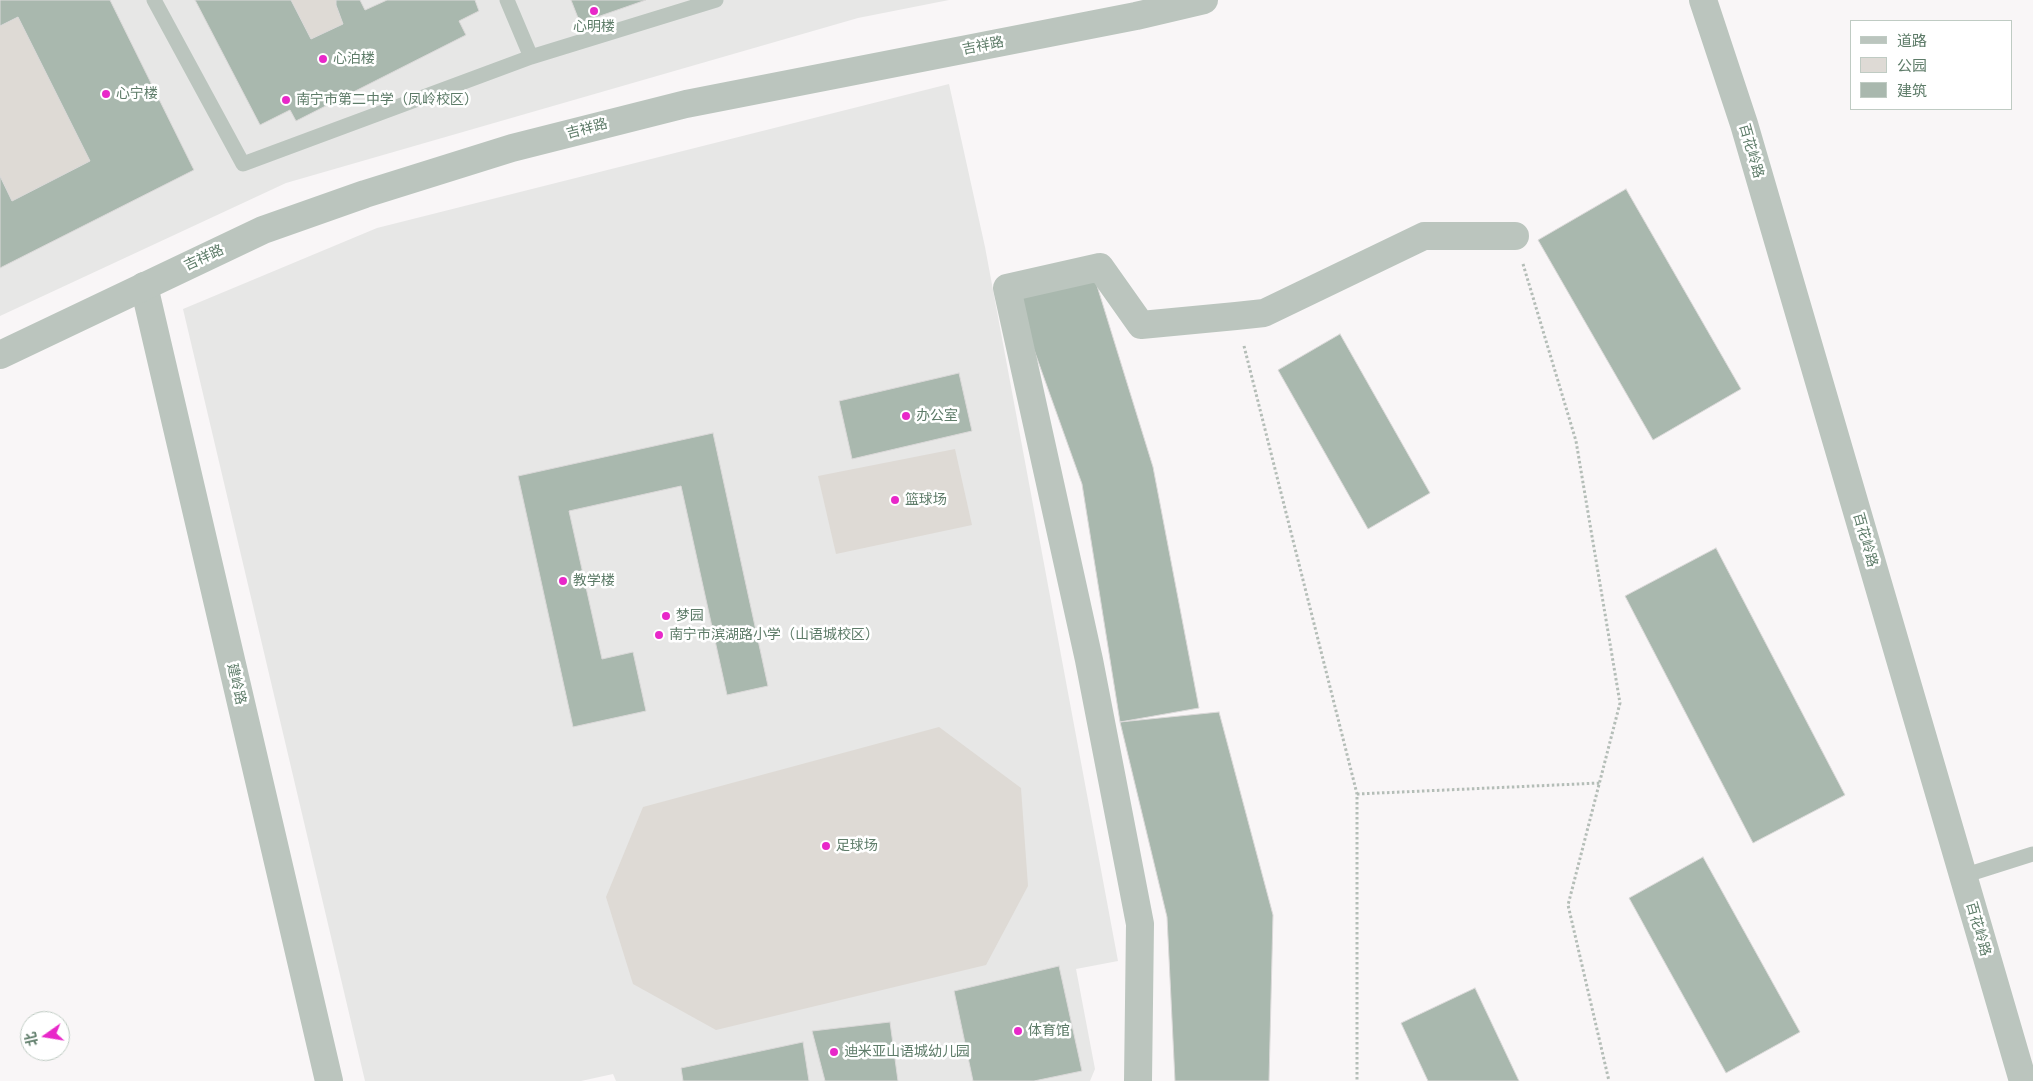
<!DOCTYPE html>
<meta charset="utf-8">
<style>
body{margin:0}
#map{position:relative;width:2033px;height:1081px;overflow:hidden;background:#f9f6f7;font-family:"Open Sans","Noto Sans SC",sans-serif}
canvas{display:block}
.legend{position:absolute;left:1850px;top:20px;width:162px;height:90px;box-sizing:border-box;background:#fff;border:1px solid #bfcbc3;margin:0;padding:6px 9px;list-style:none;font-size:15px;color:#5e7c69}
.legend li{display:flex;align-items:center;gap:10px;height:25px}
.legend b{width:25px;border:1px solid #bfcbc3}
.north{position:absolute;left:20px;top:1011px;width:50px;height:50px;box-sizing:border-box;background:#fff;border:1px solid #bfcbc3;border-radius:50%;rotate:257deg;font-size:14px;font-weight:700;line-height:20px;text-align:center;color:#5e7c69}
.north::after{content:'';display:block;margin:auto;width:18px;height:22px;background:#e828c9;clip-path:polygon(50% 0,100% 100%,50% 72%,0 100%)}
</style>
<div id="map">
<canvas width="2033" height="1081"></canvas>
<ul class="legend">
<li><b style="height:6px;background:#bbc5be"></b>道路</li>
<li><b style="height:14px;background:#dedad5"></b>公园</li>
<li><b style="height:14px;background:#a9b8ae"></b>建筑</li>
</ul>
<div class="north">北</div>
</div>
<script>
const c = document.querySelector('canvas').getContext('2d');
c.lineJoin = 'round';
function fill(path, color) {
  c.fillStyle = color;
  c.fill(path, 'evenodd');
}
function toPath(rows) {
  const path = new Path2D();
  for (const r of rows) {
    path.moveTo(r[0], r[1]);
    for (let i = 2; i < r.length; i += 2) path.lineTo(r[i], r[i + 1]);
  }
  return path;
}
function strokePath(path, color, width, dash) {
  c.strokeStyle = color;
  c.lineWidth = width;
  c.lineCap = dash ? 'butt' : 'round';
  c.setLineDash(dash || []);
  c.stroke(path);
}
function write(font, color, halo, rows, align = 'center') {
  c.font = font + ' "Open Sans","Noto Sans SC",sans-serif';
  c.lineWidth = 5;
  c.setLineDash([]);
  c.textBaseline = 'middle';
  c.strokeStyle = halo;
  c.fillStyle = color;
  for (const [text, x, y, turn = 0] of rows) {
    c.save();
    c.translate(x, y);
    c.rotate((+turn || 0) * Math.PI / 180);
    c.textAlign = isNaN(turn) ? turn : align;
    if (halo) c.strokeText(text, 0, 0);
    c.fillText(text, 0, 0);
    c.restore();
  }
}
const built = toPath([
 [0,0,949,0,858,18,286,183,0,316],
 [949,84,985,247,1118,961,1076,969,1095,1069,1090,1081,616,1081,613,1074,581,1081,365,1081,183,309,377,228]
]);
const green = toPath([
 [291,0,336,0,336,5,343,24,311,39],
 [18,17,90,161,12,201,0,176,0,26],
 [955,449,972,525,836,554,818,476],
 [939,727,1021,788,1028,886,986,965,716,1030,633,984,606,897,643,807]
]);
const building = toPath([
 [0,0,110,0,194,170,0,268,0,176,12,201,90,161,18,17,0,26,0,0],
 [195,0,291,0,311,39,343,24,336,5,336,0,360,0,365,10,387,0,475,0,479,11,459,21,466,35,296,121,290,110,260,125,195,0],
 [571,0,646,0,580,23,571,0],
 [1626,189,1741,389,1653,440,1538,240,1626,189],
 [1094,276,1153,467,1199,708,1120,722,1082,484,1014,294,1094,276],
 [1340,334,1430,493,1368,529,1278,370,1340,334],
 [959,373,972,431,852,459,839,401,959,373],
 [713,433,768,686,727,695,681,486,569,511,602,659,633,652,646,711,573,727,518,476,713,433],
 [1716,548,1845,795,1753,843,1625,596,1716,548],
 [1219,712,1273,915,1269,1081,1175,1081,1167,917,1120,722,1219,712],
 [1703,857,1800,1032,1726,1073,1629,898,1703,857],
 [1059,966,1082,1071,1034,1081,973,1081,954,991,1059,966],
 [1475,988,1519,1081,1428,1081,1401,1023,1475,988],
 [890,1022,898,1081,825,1081,812,1031,890,1022],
 [803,1042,809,1081,683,1081,681,1068,803,1042]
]);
const path = toPath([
 [1523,264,1576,441,1620,703,1568,905,1609,1081],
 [1244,346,1357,794,1357,1081],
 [1357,794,1600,783]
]);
const service = toPath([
 [154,0,243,164,531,57,507,0],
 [531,57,716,0],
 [1963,876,2033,854]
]);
const minor = toPath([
 [144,286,329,1081],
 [1138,1081,1140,924,1089,660,1007,288,1100,267,1141,325,1236,316,1264,313,1424,236,1515,236]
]);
const tertiary = toPath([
 [1703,0,1744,124,2023,1081],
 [0,355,263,230,365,194,512,148,686,104,1136,16,1204,0]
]);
const markers = [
 [594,11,5,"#e828c9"],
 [323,59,5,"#e828c9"],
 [106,94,5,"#e828c9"],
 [286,100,5,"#e828c9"],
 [906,416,5,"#e828c9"],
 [895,500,5,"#e828c9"],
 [563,581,5,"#e828c9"],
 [666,616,5,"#e828c9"],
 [659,635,5,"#e828c9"],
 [826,846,5,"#e828c9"],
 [1018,1031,5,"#e828c9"],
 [834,1052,5,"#e828c9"]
];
const poiNames = [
 ["心明楼",594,27,"center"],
 ["心泊楼",333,59],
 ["心宁楼",116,94],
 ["南宁市第二中学（凤岭校区）",296,100],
 ["办公室",916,416],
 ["篮球场",905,500],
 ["教学楼",573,581],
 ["梦园",676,616],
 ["南宁市滨湖路小学（山语城校区）",669,635],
 ["足球场",836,846],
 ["体育馆",1028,1031],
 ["迪米亚山语城幼儿园",844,1052]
];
const streetNames = [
 ["吉祥路",983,46,-11],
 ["吉祥路",587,129,-15],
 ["百花岭路",1751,151,74],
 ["吉祥路",204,258,-25],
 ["百花岭路",1865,540,74],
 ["建岭路",236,684,77],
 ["百花岭路",1978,929,74]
];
fill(built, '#e7e7e6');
fill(green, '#dedad5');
fill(building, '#a9b8ae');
strokePath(building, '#dbd9d9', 1);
strokePath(path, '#b4bdb7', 3, [2.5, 2.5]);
strokePath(service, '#bbc5be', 15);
strokePath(minor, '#bbc5be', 28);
strokePath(tertiary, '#bbc5be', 28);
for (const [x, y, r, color] of markers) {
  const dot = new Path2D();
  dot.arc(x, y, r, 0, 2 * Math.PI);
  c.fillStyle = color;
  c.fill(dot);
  strokePath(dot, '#fff', 2);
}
write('14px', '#5e7c69', '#fff', poiNames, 'left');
write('14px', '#5e7c69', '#fff', streetNames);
</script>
